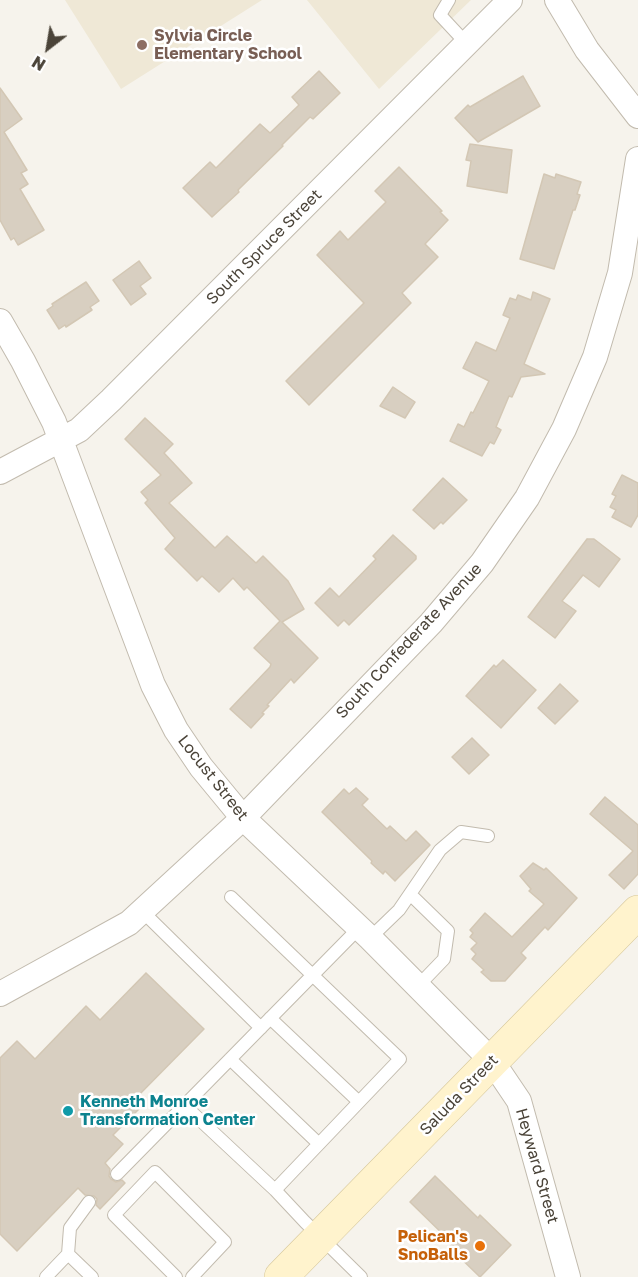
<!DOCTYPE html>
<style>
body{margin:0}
#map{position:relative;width:638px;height:1277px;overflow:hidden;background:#f6f3ec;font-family:"Golos Text",sans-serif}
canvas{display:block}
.north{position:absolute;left:18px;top:18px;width:60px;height:60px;-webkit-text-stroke:4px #fff;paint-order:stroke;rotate:211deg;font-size:16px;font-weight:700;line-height:24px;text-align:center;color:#4b4439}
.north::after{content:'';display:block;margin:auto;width:21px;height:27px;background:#4b4439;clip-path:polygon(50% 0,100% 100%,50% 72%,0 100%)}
</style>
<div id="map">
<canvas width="638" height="1277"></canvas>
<div class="north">N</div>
</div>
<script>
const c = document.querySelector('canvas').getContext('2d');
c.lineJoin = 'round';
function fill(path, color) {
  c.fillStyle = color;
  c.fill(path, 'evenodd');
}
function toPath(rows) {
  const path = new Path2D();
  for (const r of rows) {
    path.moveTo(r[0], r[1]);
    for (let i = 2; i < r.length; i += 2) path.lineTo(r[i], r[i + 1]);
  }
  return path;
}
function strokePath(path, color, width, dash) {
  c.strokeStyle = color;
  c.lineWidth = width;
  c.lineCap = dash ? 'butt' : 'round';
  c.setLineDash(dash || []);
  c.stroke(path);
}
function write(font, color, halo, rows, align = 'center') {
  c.font = font + ' "Golos Text",sans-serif';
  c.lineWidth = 5;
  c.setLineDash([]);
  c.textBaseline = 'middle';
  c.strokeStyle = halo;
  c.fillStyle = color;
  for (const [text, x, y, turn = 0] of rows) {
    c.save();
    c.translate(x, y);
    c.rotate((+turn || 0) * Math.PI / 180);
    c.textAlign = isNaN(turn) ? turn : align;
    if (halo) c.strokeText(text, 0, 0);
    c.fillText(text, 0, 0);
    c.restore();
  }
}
const education = toPath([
 [65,0,262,0,121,89],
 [307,0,471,0,379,89]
]);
const building = toPath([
 [319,71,340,93,313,119,310,117,282,145,283,146,238,190,239,192,212,217,183,188,210,162,216,168,260,124,270,133,299,105,292,97,319,71],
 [523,76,540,106,478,142,455,118,468,105,470,107,523,76],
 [0,88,22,119,4,132,27,170,21,173,28,184,20,189,44,230,18,245,14,238,11,240,0,220,0,88],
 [470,144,512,150,507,193,467,186,471,161,466,160,470,144],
 [399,167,442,211,440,212,448,220,425,244,438,257,402,293,411,303,309,405,286,381,364,303,317,255,340,231,348,240,386,202,375,191,399,167],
 [544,174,555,178,556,174,581,182,577,194,580,195,575,210,573,210,554,269,520,259,544,174],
 [139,261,151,278,140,286,146,294,131,305,113,280,139,261],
 [86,282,99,301,90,307,92,310,66,327,65,325,59,329,47,310,53,306,52,304,86,282],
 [533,292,550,299,524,364,545,374,521,377,512,397,509,396,496,427,501,430,494,444,490,442,482,456,450,441,458,424,464,427,471,412,473,413,489,381,463,368,476,342,496,351,510,318,503,315,510,298,516,300,518,295,531,300,533,292],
 [393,387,415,402,405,418,380,406,393,387],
 [145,418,173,444,164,453,192,483,169,503,215,548,227,536,256,563,263,556,288,581,304,609,282,622,318,658,294,683,291,679,267,705,269,706,262,713,264,714,251,728,230,709,270,667,271,664,254,648,280,621,247,587,244,590,233,578,219,592,202,576,197,581,165,549,175,538,145,503,148,500,141,492,161,475,125,439,145,418],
 [622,475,638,483,638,515,631,527,612,517,616,510,610,507,616,496,612,494,622,475],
 [443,478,467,500,443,524,441,522,434,529,413,510,443,478],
 [393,535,416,556,416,559,349,625,344,620,338,626,315,603,330,588,339,597,376,559,373,556,393,535],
 [587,539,594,539,620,559,599,587,583,575,562,601,576,611,555,638,528,617,587,539],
 [503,660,536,690,501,728,466,696,494,665,496,667,503,660],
 [560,684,578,701,555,724,538,708,560,684],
 [472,738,489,755,469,774,452,757,472,738],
 [356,788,368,799,362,805,387,829,390,826,406,841,416,831,430,845,395,881,385,871,383,874,371,863,372,861,322,812,344,789,349,794,356,788],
 [605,797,638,825,638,874,624,889,609,875,633,851,590,814,605,797],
 [533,863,544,870,546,868,577,898,548,930,545,927,521,953,526,958,505,981,491,981,481,972,484,970,472,959,476,954,471,949,477,943,470,937,473,933,470,930,485,913,512,937,544,904,529,891,531,889,520,876,533,863],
 [146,973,204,1029,132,1102,139,1109,113,1135,123,1144,105,1163,110,1169,109,1176,111,1179,116,1182,122,1180,125,1183,100,1209,96,1205,97,1199,94,1196,85,1195,78,1188,17,1251,0,1234,0,1058,17,1041,35,1059,86,1006,100,1020,146,973],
 [435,1176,478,1218,480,1215,511,1245,480,1277,449,1247,453,1244,410,1202,435,1176]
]);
const lane = toPath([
 [449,0,440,15,466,43],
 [410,894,448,931,444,959,418,986],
 [231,897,400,1059,275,1190],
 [142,911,261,1028],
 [370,938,399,910,440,850,461,832,488,836],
 [270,1018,359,1102],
 [230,1059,319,1144],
 [184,1105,275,1190,305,1222,361,1277],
 [117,1174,359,928],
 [68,1254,92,1277],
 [46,1277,68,1254,70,1228,89,1202],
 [176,1277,114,1215,155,1172,225,1242,192,1277]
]);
const street = toPath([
 [557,0,587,50,638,116],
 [0,321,23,361,54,422,153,685,176,730,201,767,243,818,370,938,492,1061,519,1101,568,1277],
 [0,472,79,430,111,400,510,0],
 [0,994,129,923,243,818,431,623,482,563,527,498,564,429,595,357,620,273,638,159]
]);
const secondary = toPath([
 [281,1277,638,912]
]);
const markers = [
 [142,45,6,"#8d6e63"],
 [68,1111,6,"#0f9aa8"],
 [480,1246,6,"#e8710a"]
];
const educationNames = [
 ["Sylvia Circle",154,36],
 ["Elementary School",154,54]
];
const streetNames = [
 ["South Spruce Street",264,247,-45],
 ["South Confederate Avenue",409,641,-47],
 ["Locust Street",213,778,52],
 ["Saluda Street",459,1095,-46],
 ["Heyward Street",537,1166,74]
];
const cultureNames = [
 ["Kenneth Monroe",80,1102],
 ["Transformation Center",80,1120]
];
const foodNames = [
 ["Pelican's",468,1237],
 ["SnoBalls",468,1255]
];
fill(education, '#efe8d6');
fill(building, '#d8cfc1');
strokePath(building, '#d3c7b4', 1.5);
strokePath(lane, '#c2bbae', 14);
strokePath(street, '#c2bbae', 26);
strokePath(secondary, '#d6c79b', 34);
strokePath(lane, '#fff', 12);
strokePath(street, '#fff', 24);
strokePath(secondary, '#fff3cd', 33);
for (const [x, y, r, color] of markers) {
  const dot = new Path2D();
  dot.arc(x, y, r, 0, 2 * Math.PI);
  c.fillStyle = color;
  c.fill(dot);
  strokePath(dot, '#fff', 2);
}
write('bold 16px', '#785e54', '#fff', educationNames, 'left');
write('16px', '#4b4439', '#fff', streetNames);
write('bold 16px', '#0d838f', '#fff', cultureNames, 'left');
write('bold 16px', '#c56008', '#fff', foodNames, 'right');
</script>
